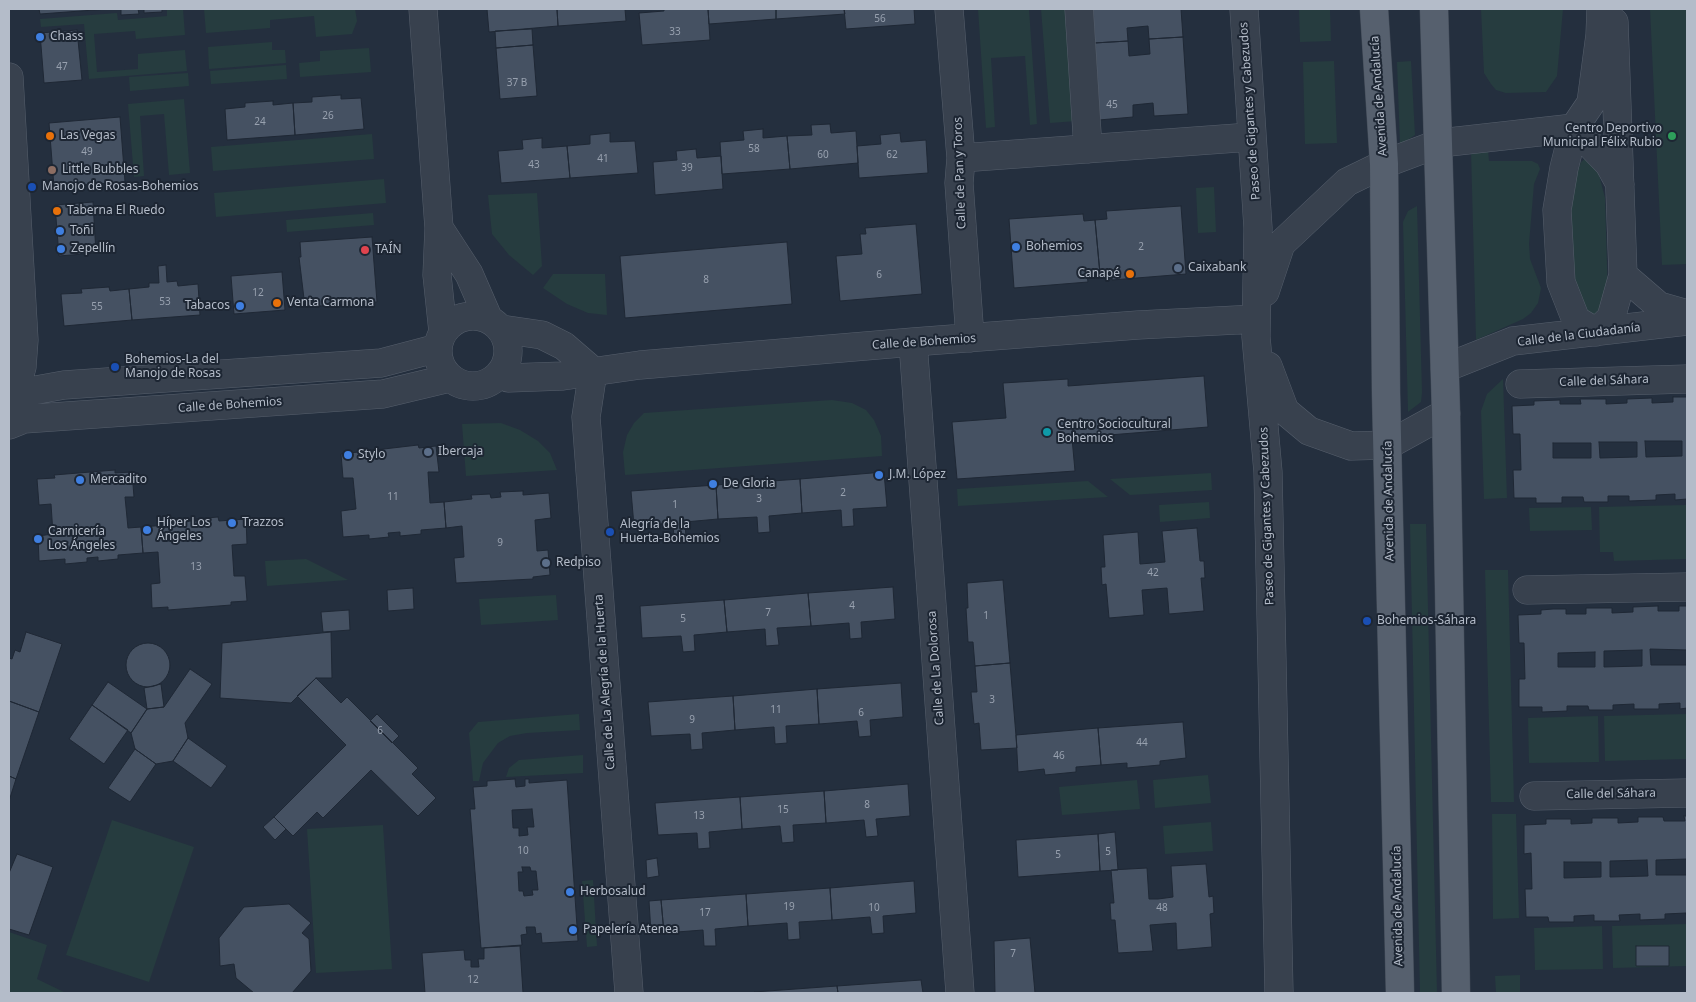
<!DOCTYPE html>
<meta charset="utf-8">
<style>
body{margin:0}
#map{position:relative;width:1696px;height:1002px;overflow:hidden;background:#242f3e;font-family:"Noto Sans",sans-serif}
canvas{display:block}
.frame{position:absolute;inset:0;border:10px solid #b4bcc9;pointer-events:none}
</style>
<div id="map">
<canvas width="1696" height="1002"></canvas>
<div class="frame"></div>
</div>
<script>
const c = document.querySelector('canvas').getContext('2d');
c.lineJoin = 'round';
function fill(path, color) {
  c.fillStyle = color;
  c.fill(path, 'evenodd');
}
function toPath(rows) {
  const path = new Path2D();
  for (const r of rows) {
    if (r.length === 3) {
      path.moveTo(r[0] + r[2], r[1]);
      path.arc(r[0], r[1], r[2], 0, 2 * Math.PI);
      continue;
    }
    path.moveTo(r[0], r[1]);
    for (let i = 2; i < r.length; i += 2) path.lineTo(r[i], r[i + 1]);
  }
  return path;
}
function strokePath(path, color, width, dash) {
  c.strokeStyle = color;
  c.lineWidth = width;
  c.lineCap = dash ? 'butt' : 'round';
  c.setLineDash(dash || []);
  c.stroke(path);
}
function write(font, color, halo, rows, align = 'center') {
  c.font = font + ' "Noto Sans",sans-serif';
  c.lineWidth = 4;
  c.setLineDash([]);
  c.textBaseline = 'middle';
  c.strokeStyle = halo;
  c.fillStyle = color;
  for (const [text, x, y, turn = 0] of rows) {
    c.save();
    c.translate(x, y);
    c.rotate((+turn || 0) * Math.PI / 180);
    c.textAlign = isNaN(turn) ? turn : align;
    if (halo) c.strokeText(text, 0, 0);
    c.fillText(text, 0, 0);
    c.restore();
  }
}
const green = toPath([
 [167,9,183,9,185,35,136,39,135,31,94,34,97,72,138,69,138,54,185,50,187,71,89,79,84,24,41,27,40,19,117,13,118,20,167,16],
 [204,9,355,9,357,21,352,34,316,37,314,16,270,20,270,28,206,33],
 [978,9,1029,9,1037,124,1030,125,1025,56,991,58,995,127,986,128],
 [1041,9,1068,9,1077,121,1050,123],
 [1299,9,1330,9,1331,41,1300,42],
 [1481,9,1563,9,1557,76,1546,92,1506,93,1496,90,1491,84,1484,73],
 [1650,9,1687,9,1687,264,1662,265],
 [272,42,272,50,285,50,286,63,209,69,208,47],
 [369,48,371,72,300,77,299,63,320,61,320,51],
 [1334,61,1337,143,1305,144,1303,62],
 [1411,61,1415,135,1400,145,1397,62],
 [286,65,287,79,211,84,210,71],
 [188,73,189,86,130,91,129,77],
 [184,99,190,173,169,175,164,114,140,116,144,176,134,177,128,104],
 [372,134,374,159,213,171,211,147],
 [1488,149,1489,161,1532,161,1538,164,1540,169,1534,184,1529,244,1530,259,1541,288,1538,303,1531,313,1523,319,1476,340,1471,151],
 [1586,158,1598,171,1605,198,1608,299,1594,318,1588,313,1574,290,1571,215,1574,183,1581,162],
 [384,179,386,203,216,217,214,193],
 [1214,187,1216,232,1198,233,1196,188],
 [537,193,542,266,533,275,509,255,492,234,488,195],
 [1417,206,1422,392,1421,402,1408,412,1403,222,1408,211],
 [373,213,374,225,287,232,286,220],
 [553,274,605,274,607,315,588,313,567,304,543,288],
 [1503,379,1507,498,1484,499,1481,411,1487,394],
 [832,400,852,403,866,410,874,420,881,436,882,456,625,475,623,452,627,435,634,423,644,413],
 [501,423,520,430,538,441,550,453,557,470,466,476,462,424],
 [1211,473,1212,490,1130,495,1110,479],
 [1088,481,1108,497,958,506,957,489],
 [1209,502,1210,518,1160,522,1159,505],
 [1686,505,1687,559,1614,561,1613,552,1600,552,1599,507],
 [1591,507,1592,530,1530,531,1529,508],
 [1410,524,1426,524,1437,993,1420,993],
 [306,559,348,580,267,586,265,561],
 [1485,570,1508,570,1514,802,1491,802],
 [556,595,558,620,481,625,479,599],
 [579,714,580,730,527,733,510,736,498,743,483,763,479,781,473,781,469,733,478,722],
 [1687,714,1687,759,1605,761,1604,716],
 [1598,716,1599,762,1529,763,1528,718],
 [583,755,583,773,506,777,509,768,519,760],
 [1208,775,1211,803,1155,808,1153,780],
 [1137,780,1140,809,1062,815,1059,787],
 [1492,814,1516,814,1519,918,1493,919],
 [112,820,194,847,149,982,66,955],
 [1211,822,1213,851,1165,854,1163,826],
 [383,825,392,969,316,973,307,829],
 [593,880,597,946,587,947,582,881],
 [1687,924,1687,966,1613,968,1612,926],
 [1602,926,1603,969,1535,970,1534,928],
 [9,932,47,945,37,979,66,993,9,993],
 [1520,975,1520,993,1496,993,1495,976]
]);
const building = toPath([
 [39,9,108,9,40,14,39,9],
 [121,9,138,9,139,14,121,15,121,9],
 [144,9,162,9,162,12,144,13,144,9],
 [487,9,557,9,558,26,489,32,487,9],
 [557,9,625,9,626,21,558,26,557,9],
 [664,9,708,9,710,40,642,45,639,13,664,11,664,9],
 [708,9,776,9,776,19,709,24,708,9],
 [776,9,844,9,845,14,776,19,776,9],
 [844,9,914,9,915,24,846,29,844,9],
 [1091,9,1181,9,1183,37,1149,39,1148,26,1127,28,1128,41,1094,43,1091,9],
 [532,29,533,45,496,48,495,31,532,29],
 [77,30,82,80,44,83,40,33,77,30],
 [1183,37,1188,114,1154,116,1153,103,1133,105,1133,117,1099,120,1094,43,1128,41,1129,56,1150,54,1149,39,1183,37],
 [533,45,537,96,500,99,496,48,533,45],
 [341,95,341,99,361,98,364,129,295,135,293,103,312,102,312,97,341,95],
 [273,101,273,105,293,103,295,135,227,140,225,109,245,107,245,103,273,101],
 [120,117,125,182,54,187,49,123,120,117],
 [830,124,831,133,856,131,858,163,790,169,787,136,812,135,811,125,830,124],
 [763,129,763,138,787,136,790,169,722,174,720,142,744,140,743,131,763,129],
 [610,133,610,142,635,141,638,173,570,178,567,146,590,144,590,135,610,133],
 [900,133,901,142,926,140,928,173,859,178,857,146,881,144,880,135,900,133],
 [542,138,542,148,567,146,570,178,501,183,498,151,523,149,522,140,542,138],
 [696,149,697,158,721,156,723,189,655,195,653,162,677,160,676,151,696,149],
 [93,202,96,253,59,256,55,205,93,202],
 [1181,206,1186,274,1112,280,1112,273,1100,274,1095,220,1107,219,1106,211,1181,206],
 [1083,214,1084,221,1095,220,1100,274,1087,275,1088,282,1014,288,1009,219,1083,214],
 [916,224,922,294,840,301,836,256,862,254,860,234,866,234,865,228,916,224],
 [372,237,377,302,305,307,299,257,301,257,300,242,372,237],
 [787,242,792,304,625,318,620,256,787,242],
 [166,265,167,282,177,281,178,286,198,284,200,315,132,320,129,289,149,287,149,283,159,283,158,266,166,265],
 [282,272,285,310,234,314,231,276,282,272],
 [109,287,110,291,129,289,132,320,64,326,61,294,82,293,81,289,109,287],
 [1204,376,1208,427,1072,438,1075,471,957,479,952,422,1006,418,1003,383,1068,379,1068,386,1204,376],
 [1673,397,1687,397,1687,499,1675,500,1675,494,1656,495,1656,500,1629,501,1629,496,1608,496,1608,502,1584,502,1583,497,1562,497,1562,503,1536,503,1536,498,1514,498,1513,470,1521,470,1520,434,1513,434,1512,406,1534,405,1534,401,1560,400,1560,404,1581,404,1580,399,1606,399,1606,404,1627,403,1627,399,1652,398,1652,403,1673,402,1673,397],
 [1645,441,1682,441,1682,456,1646,457,1645,441],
 [1599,442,1637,442,1637,457,1600,458,1599,442],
 [1553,443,1591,443,1591,458,1553,458,1553,443],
 [418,445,419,448,436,446,439,472,428,472,430,503,444,502,446,528,421,530,421,534,400,536,400,532,388,533,389,537,369,539,369,535,343,537,341,511,356,509,353,478,343,478,341,454,418,445],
 [115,470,115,473,132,472,134,497,125,497,128,528,141,527,143,553,118,555,118,559,98,561,98,557,87,558,87,562,65,564,65,559,39,561,38,536,53,534,51,504,39,505,37,479,55,478,54,475,115,470],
 [884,472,887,507,853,509,854,526,842,527,841,510,802,513,800,479,884,472],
 [800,479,802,513,769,516,770,532,758,533,757,517,718,519,716,485,800,479],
 [716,485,718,519,685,522,686,538,674,539,673,523,634,526,631,491,716,485],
 [523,491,523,495,549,493,551,518,535,520,537,551,548,550,550,575,533,577,533,579,456,583,454,558,464,557,462,526,446,528,444,502,472,499,471,495,490,494,491,498,501,497,500,492,523,491],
 [218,517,219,521,246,519,247,544,232,545,234,576,245,576,247,601,231,602,231,605,168,610,168,607,152,608,151,584,160,583,158,552,143,553,141,527,167,525,166,521,197,521,196,519,218,517],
 [1197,528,1200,561,1204,561,1205,578,1201,578,1204,611,1169,614,1167,588,1142,590,1144,615,1109,618,1106,584,1102,585,1101,567,1105,567,1103,535,1138,532,1140,564,1165,562,1162,531,1197,528],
 [1003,580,1010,663,975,666,973,642,968,642,966,608,968,608,967,583,1003,580],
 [893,587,895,619,861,622,862,638,850,639,849,623,811,626,808,593,893,587],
 [413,588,414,609,388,611,387,590,413,588],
 [808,593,811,626,777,628,779,645,766,646,765,629,727,632,724,600,808,593],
 [724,600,727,632,694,635,695,651,683,652,681,636,642,638,640,606,724,600],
 [1658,606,1658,611,1679,611,1679,606,1687,606,1687,650,1650,649,1651,665,1687,665,1687,708,1680,709,1680,703,1659,704,1659,709,1634,709,1634,704,1613,705,1613,710,1589,710,1588,706,1567,706,1567,711,1542,712,1542,707,1519,707,1519,679,1525,679,1524,643,1519,643,1518,615,1541,614,1541,610,1553,609,1566,609,1566,614,1586,614,1586,608,1612,608,1612,613,1633,612,1633,607,1658,606],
 [1642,650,1642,666,1604,667,1604,651,1642,650],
 [1595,652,1595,667,1558,667,1558,653,1595,652],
 [349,610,350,630,323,632,321,612,349,610],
 [26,632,62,644,39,712,9,701,9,658,12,659,15,650,20,652,26,632],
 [331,632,332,678,316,678,291,703,220,698,222,643,331,632],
 [148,665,22],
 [1010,663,1017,748,981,750,979,723,974,724,971,692,977,692,975,666,1010,663],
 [190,669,212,684,185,723,188,738,173,761,156,764,135,749,131,733,147,709,164,707,190,669],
 [316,678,341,703,347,697,418,768,412,774,436,798,418,816,371,770,323,818,317,812,293,836,274,817,346,745,297,696,316,678],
 [108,682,147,709,131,733,92,705,108,682],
 [901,683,903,717,870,720,871,736,859,737,857,721,819,724,817,689,901,683],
 [161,684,164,707,147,709,144,688,161,684],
 [817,689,819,724,786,726,787,743,775,744,774,727,735,730,733,696,817,689],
 [733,696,735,730,702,733,703,749,691,750,690,734,651,736,648,702,733,696],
 [9,701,39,712,16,779,9,776,9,701],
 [92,705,128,730,104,764,69,739,92,705],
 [377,714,399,736,392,743,370,721,377,714],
 [1183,722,1186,758,1160,761,1160,765,1127,768,1127,763,1101,765,1098,728,1183,722],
 [1098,728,1101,765,1076,767,1076,772,1045,775,1044,769,1018,772,1016,735,1098,728],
 [188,738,227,766,211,788,173,761,188,738],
 [135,749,156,764,130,802,108,788,135,749],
 [9,776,16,779,9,801,9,776],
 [515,779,516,787,525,786,525,779,529,779,529,783,567,780,578,941,542,943,541,933,536,934,535,927,526,927,527,934,521,935,522,945,481,948,470,809,475,809,473,787,487,786,487,781,515,779],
 [532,809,534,827,527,827,528,835,519,836,519,828,513,828,512,810,532,809],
 [522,867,530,867,531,871,536,871,538,890,532,890,533,895,524,896,523,891,519,891,518,872,523,872,522,867],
 [908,784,910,816,876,819,878,836,866,837,864,820,826,823,824,791,908,784],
 [824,791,826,823,793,825,794,842,782,843,780,826,742,829,740,797,824,791],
 [740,797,742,829,709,832,710,848,698,849,697,833,658,835,655,803,740,797],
 [1684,816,1687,816,1687,859,1656,860,1656,875,1687,875,1687,918,1686,913,1665,914,1665,919,1640,920,1640,914,1619,915,1620,921,1594,921,1594,915,1574,916,1574,922,1549,922,1548,917,1526,917,1525,889,1532,889,1531,853,1524,854,1524,825,1546,824,1546,819,1571,819,1571,824,1592,823,1592,818,1618,818,1618,823,1638,822,1638,817,1663,817,1664,821,1685,821,1684,816],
 [1647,860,1648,876,1610,877,1610,861,1647,860],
 [1564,862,1601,862,1601,877,1564,878,1564,862],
 [274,817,286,829,275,840,263,827,274,817],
 [1115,832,1118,870,1100,871,1098,834,1115,832],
 [1098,834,1100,871,1018,877,1016,840,1098,834],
 [17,854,53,867,29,935,9,929,9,873,17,854],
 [657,858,659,876,647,878,646,860,657,858],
 [1206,864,1209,897,1213,896,1214,913,1210,914,1212,947,1177,950,1176,923,1150,925,1153,951,1118,953,1115,920,1111,920,1110,903,1114,903,1111,870,1147,868,1149,899,1158,899,1173,897,1171,866,1206,864],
 [914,881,916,913,883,916,884,933,872,934,870,917,832,920,830,888,914,881],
 [830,888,832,920,799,922,800,939,788,940,787,923,748,926,746,894,830,888],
 [746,894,748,926,715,929,716,946,704,946,703,930,664,933,661,900,746,894],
 [661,900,664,933,651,933,649,901,661,900],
 [289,904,311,923,302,933,309,939,311,971,292,993,254,993,236,978,234,964,220,966,219,938,244,907,289,904],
 [1030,938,1035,993,995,993,994,941,1030,938],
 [520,946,523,993,425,993,422,953,464,950,465,960,471,960,471,967,479,967,478,959,484,959,484,948,520,946],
 [1636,946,1669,946,1669,966,1636,966,1636,946],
 [921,980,923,993,838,993,837,986,921,980],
 [837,986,838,993,754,993,754,992,837,986]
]);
const minor = toPath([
 [423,9,439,228,437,275,443,332],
 [949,9,961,158,959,183,970,338],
 [1079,9,1088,149],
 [1244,9,1258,228,1256,337,1268,472,1279,993],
 [9,77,24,340,22,367,14,394,9,402],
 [1574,128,1609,164,1620,184],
 [961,158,1251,137],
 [439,228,469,274,489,320],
 [1623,275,1659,306,1687,314],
 [1265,292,1281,244,1347,182,1384,164,1440,143,1574,128],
 [473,351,35],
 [501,329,542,335,564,346,593,371],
 [1596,332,1576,320,1561,282,1557,210,1564,168,1574,128,1591,103,1600,35,1601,9],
 [1596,332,1611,318,1623,275,1614,22],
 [913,342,960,993],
 [1268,366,1285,411,1309,431,1351,446,1388,445,1446,413],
 [1445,368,1513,341,1687,321],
 [593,371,586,417,629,993],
 [500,373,508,378,563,376,640,365,913,342,1138,325,1256,319],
 [1520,384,1687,379],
 [14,394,64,385,381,363,438,348],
 [9,425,24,419,383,394,450,378],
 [1527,590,1687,587],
 [1534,796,1687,793]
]);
const major = toPath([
 [1374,9,1384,164,1386,393,1400,993],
 [1434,9,1446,413,1456,993]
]);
const markers = [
 [40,37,5,"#3f7fe0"],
 [50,136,5,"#e8710a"],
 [1672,136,5,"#2e9e5b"],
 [52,170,5,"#8d6e63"],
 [32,187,5,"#1a4fb4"],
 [57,211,5,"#e8710a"],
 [60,231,5,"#3f7fe0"],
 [1016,247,5,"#3f7fe0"],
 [61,249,5,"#3f7fe0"],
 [365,250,5,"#e0444e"],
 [1178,268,5,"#5c6f8a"],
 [1130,274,5,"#e8710a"],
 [277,303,5,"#e8710a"],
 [240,306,5,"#3f7fe0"],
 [115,367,5,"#1a4fb4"],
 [1047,432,5,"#0f9aa8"],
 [428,452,5,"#5c6f8a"],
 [348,455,5,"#3f7fe0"],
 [879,475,5,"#3f7fe0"],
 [80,480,5,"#3f7fe0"],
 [713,484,5,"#3f7fe0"],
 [232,523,5,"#3f7fe0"],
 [147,530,5,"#3f7fe0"],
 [610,532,5,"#1a4fb4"],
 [38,539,5,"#3f7fe0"],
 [546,563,5,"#5c6f8a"],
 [1367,621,5,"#1a4fb4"],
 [570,892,5,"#3f7fe0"],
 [573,930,5,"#3f7fe0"]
];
const numberNames = [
 ["56",880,19],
 ["33",675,32],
 ["47",62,67],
 ["37 B",517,83],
 ["45",1112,105],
 ["26",328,116],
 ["24",260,122],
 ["58",754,149],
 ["49",87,152],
 ["60",823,155],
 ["62",892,155],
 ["41",603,159],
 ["43",534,165],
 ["39",687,168],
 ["2",1141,247],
 ["6",879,275],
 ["8",706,280],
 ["12",258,293],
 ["53",165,302],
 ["55",97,307],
 ["2",843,493],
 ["11",393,497],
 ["3",759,499],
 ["1",675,505],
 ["9",500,543],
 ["13",196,567],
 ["42",1153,573],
 ["4",852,606],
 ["7",768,613],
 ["1",986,616],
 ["5",683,619],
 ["3",992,700],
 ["11",776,710],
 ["6",861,713],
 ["9",692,720],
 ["6",380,731],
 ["44",1142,743],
 ["46",1059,756],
 ["8",867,805],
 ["15",783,810],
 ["13",699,816],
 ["10",523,851],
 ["5",1108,852],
 ["5",1058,855],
 ["19",789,907],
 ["10",874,908],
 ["48",1162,908],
 ["17",705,913],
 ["7",1013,954],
 ["12",473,980]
];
const poiNames = [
 ["Chass",50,37],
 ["Centro Deportivo",1662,129,"right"],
 ["Municipal Félix Rubio",1662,143,"right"],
 ["Las Vegas",60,136],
 ["Little Bubbles",62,170],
 ["Manojo de Rosas-Bohemios",42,187],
 ["Taberna El Ruedo",67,211],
 ["Toñi",70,231],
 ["Bohemios",1026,247],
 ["Zepellín",71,249],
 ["TAÍN",375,250],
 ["Caixabank",1188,268],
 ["Canapé",1120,274,"right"],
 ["Venta Carmona",287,303],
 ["Tabacos",230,306,"right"],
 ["Bohemios-La del",125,360],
 ["Manojo de Rosas",125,374],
 ["Centro Sociocultural",1057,425],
 ["Bohemios",1057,439],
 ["Ibercaja",438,452],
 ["Stylo",358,455],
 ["J.M. López",889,475],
 ["Mercadito",90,480],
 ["De Gloria",723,484],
 ["Híper Los",157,523],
 ["Ángeles",157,537],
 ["Trazzos",242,523],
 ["Alegría de la",620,525],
 ["Huerta-Bohemios",620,539],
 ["Carnicería",48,532],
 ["Los Ángeles",48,546],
 ["Redpiso",556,563],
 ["Bohemios-Sáhara",1377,621],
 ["Herbosalud",580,892],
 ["Papelería Atenea",583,930]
];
const streetNames = [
 ["Avenida de Andalucía",1379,96,-94],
 ["Paseo de Gigantes y Cabezudos",1250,111,-94],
 ["Calle de Pan y Toros",960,173,-92],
 ["Calle de la Ciudadanía",1579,335,-7],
 ["Calle de Bohemios",924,342,-4],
 ["Calle del Sáhara",1604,381,-2],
 ["Calle de Bohemios",230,405,-4],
 ["Avenida de Andalucía",1389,501,-91],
 ["Paseo de Gigantes y Cabezudos",1267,516,-92],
 ["Calle de La Dolorosa",936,668,-94],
 ["Calle de La Alegría de la Huerta",605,682,-94],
 ["Calle del Sáhara",1611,794,-1],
 ["Avenida de Andalucía",1398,906,-91]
];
fill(green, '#263c3f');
fill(building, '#455162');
strokePath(building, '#1f2835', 1);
strokePath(minor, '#565f6c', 29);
strokePath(major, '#414a57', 29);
strokePath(minor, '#38414e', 28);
strokePath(major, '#56606e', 28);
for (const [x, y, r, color] of markers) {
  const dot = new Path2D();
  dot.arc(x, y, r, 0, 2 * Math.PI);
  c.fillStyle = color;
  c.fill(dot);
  strokePath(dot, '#1d2633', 2);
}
write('10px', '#98a1af', null, numberNames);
write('12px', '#b4bcc9', '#1d2633', poiNames, 'left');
write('12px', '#b4bcc9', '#1d2633', streetNames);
</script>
